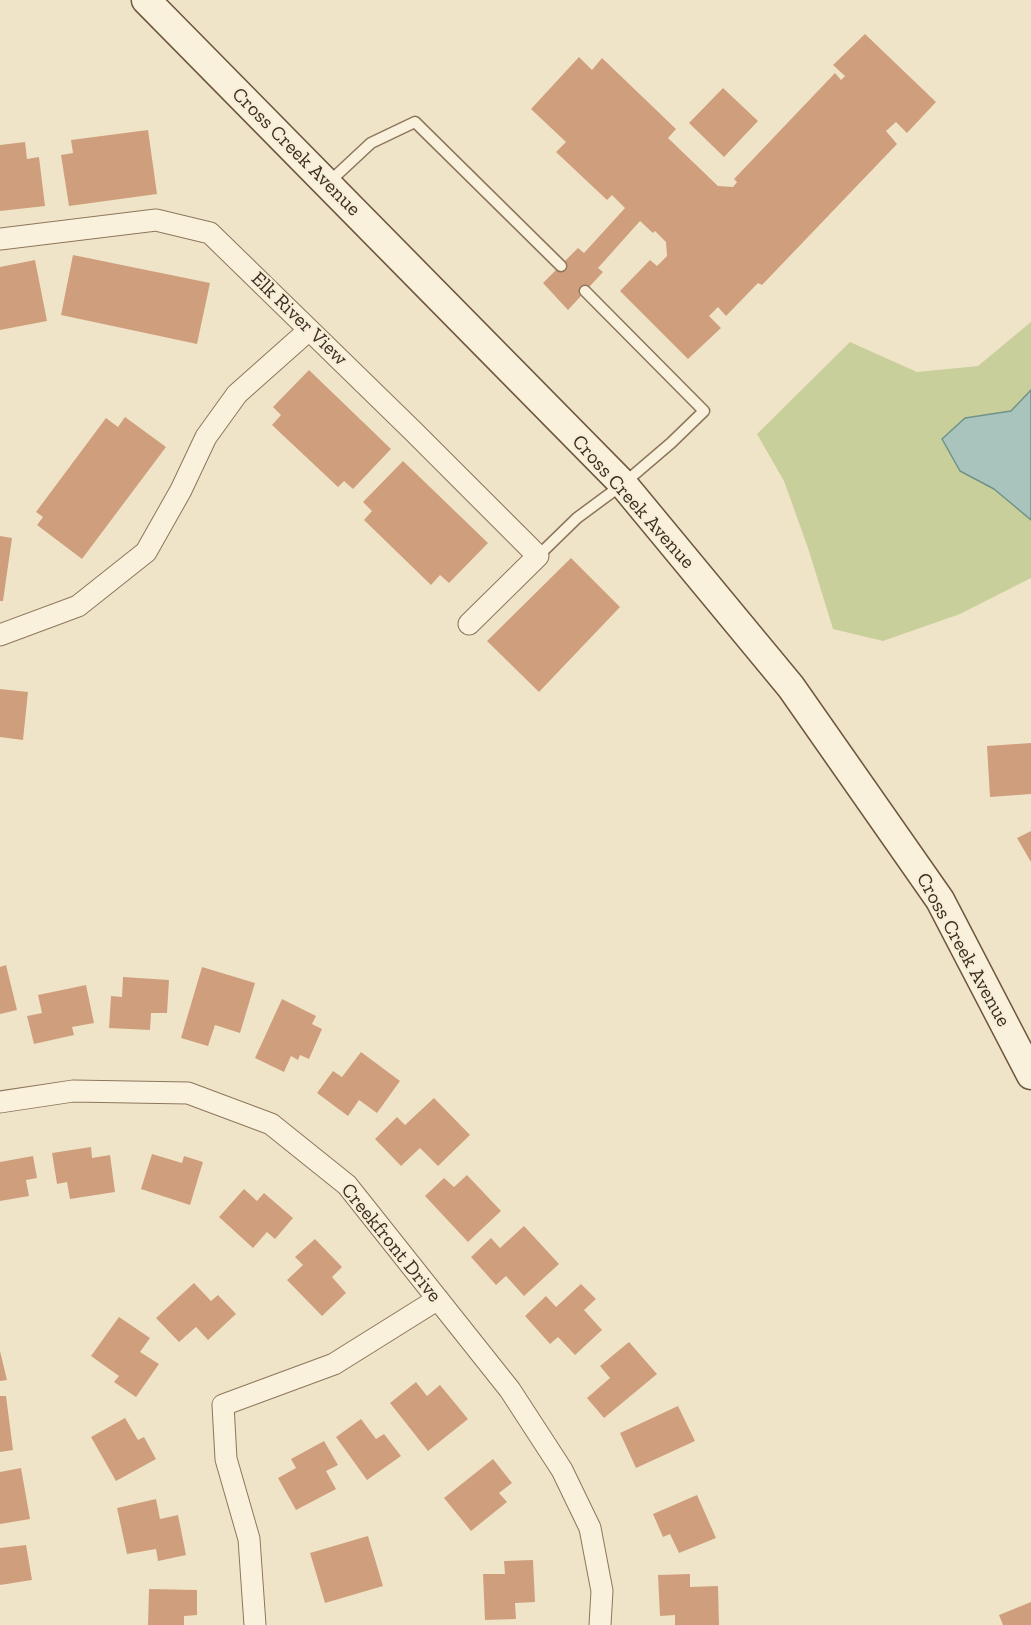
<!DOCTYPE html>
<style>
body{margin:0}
canvas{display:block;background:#f0e4c8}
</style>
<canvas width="1031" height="1625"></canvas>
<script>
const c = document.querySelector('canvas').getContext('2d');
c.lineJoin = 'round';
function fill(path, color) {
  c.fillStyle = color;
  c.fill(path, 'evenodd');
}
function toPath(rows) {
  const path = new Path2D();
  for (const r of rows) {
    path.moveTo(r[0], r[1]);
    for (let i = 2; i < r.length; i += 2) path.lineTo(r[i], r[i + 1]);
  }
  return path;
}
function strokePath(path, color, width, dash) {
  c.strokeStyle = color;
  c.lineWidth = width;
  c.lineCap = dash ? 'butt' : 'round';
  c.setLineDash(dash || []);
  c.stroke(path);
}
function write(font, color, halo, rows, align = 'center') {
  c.font = font + ' "Zilla Slab",serif';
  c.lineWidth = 4.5;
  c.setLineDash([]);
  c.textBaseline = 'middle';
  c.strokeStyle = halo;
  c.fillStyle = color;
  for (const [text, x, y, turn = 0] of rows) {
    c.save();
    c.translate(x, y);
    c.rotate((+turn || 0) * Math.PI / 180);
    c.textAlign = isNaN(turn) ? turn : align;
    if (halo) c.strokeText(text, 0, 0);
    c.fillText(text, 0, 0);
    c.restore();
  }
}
const green = toPath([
 [1031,322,1031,390,1011,411,965,418,960,471,994,489,1031,520,1031,578,960,614,883,641,833,629,808,548,784,481,757,434,850,342,917,372,978,366]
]);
const water = toPath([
 [1031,390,1031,520,994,489,960,471,942,439,965,418,1011,411,1031,390]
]);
const building = toPath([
 [865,34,936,102,907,133,896,122,886,131,897,144,762,285,758,283,726,316,718,307,709,316,721,328,688,359,620,291,650,260,657,266,667,256,666,242,655,231,653,233,640,221,598,268,603,272,568,310,543,283,578,248,584,253,625,208,612,195,607,200,556,152,566,142,531,109,579,57,592,70,602,58,676,129,668,138,718,186,733,187,737,182,734,179,835,73,841,80,845,76,833,65],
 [723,88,758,121,724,157,689,123],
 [148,130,157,194,69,206,61,155,73,153,71,140],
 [25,142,27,159,39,157,45,206,0,211,0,145],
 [73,255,210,283,197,344,61,315],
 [35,260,47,321,0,330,0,267],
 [309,370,391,449,353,489,344,481,338,487,272,425,281,415,273,407],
 [125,417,166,447,82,559,37,525,43,517,36,512,106,418,118,427],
 [403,461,488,543,449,583,440,575,431,585,364,520,372,511,363,502],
 [0,536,12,538,3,601,0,601],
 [571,558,620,607,539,692,487,641],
 [0,689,28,692,23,740,0,737],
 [1031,743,1031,794,990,797,987,746],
 [1031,831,1031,862,1017,838],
 [6,965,17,1010,0,1014,0,967],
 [202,967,255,983,240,1033,215,1025,208,1046,181,1038],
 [123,977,169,980,167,1013,151,1013,150,1030,109,1028,111,996,122,997],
 [86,985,94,1023,72,1027,74,1035,34,1044,27,1016,42,1013,38,995],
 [282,999,316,1016,312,1024,322,1029,309,1059,300,1055,298,1060,291,1056,284,1072,255,1058],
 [361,1052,400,1081,377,1113,359,1100,348,1116,317,1093,333,1071,342,1077],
 [434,1098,470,1135,438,1166,420,1148,401,1166,375,1139,397,1117,405,1125],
 [91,1147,92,1158,110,1155,115,1192,70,1199,67,1182,57,1184,52,1153],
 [152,1154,182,1163,184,1156,203,1162,190,1205,141,1189],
 [33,1156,37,1178,26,1180,29,1196,0,1201,0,1162],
 [467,1175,501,1211,468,1242,425,1196,444,1178,454,1187],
 [244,1189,257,1201,264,1193,293,1218,275,1239,267,1232,253,1248,219,1217],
 [524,1226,559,1264,524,1296,506,1276,496,1285,471,1257,491,1238,500,1248],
 [315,1239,342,1267,332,1277,346,1293,322,1316,287,1280,303,1265,295,1257],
 [194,1283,211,1301,218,1295,236,1314,208,1340,196,1327,179,1342,156,1318],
 [581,1284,596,1299,584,1310,602,1330,575,1355,558,1337,550,1344,525,1316,546,1296,556,1307],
 [119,1317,150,1338,140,1352,159,1364,136,1397,114,1382,119,1376,91,1356],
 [629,1342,657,1374,604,1418,587,1398,610,1378,600,1366],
 [0,1351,7,1380,0,1381],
 [416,1382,427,1396,440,1385,468,1419,428,1451,390,1403],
 [0,1396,6,1396,13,1450,0,1452],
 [678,1406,695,1441,636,1468,620,1433],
 [125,1418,138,1440,144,1437,156,1459,116,1481,91,1437],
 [361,1419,376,1439,384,1434,401,1456,367,1480,336,1437],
 [324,1441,338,1465,326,1471,336,1489,296,1510,278,1478,296,1468,291,1459],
 [493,1459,512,1483,499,1493,507,1502,471,1531,444,1498],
 [21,1468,30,1519,0,1524,0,1472],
 [697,1495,716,1538,679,1553,670,1534,663,1537,653,1514],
 [156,1499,160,1519,178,1515,186,1555,158,1561,156,1549,127,1554,117,1508],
 [368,1536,383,1586,325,1603,310,1553],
 [26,1545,32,1580,0,1585,0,1548],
 [533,1560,535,1602,515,1603,516,1619,485,1620,483,1574,505,1574,504,1561],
 [690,1574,690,1587,718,1586,719,1625,675,1625,675,1615,660,1616,658,1575],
 [149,1589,197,1590,197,1615,184,1616,184,1625,148,1625],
 [1031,1602,1031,1625,1003,1625,999,1615]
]);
const lane = toPath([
 [328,183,371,143,415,122,561,266],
 [538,556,577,518,623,484,671,443,704,411,585,291]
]);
const street = toPath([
 [0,239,156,220,210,233,413,431,538,556,469,624],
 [0,635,78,606,146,552,181,490,206,437,237,394,309,330],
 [0,1102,73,1091,188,1093,271,1124,347,1185,510,1390,562,1470,590,1528,602,1591,600,1625],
 [255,1625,249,1539,226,1459,223,1405,334,1364,438,1299]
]);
const secondary = toPath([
 [146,0,623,484,791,687,940,900,1031,1075]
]);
const streetNames = [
 ["Cross Creek Avenue",296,152,45],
 ["Elk River View",299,319,44],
 ["Cross Creek Avenue",633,502,48],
 ["Cross Creek Avenue",963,950,61],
 ["Creekfront Drive",391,1243,51]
];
fill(green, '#c9cf9b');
fill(water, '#a9c4bc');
strokePath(water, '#6f938a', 1.5);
fill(building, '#cf9f7d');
strokePath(lane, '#8d765c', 13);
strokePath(street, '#8d765c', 23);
strokePath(secondary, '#6f573f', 31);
strokePath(lane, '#faf1dc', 10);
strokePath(street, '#faf1dc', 21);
strokePath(secondary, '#faf1dc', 28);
write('20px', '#3d2e20', '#f7eed8', streetNames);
</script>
